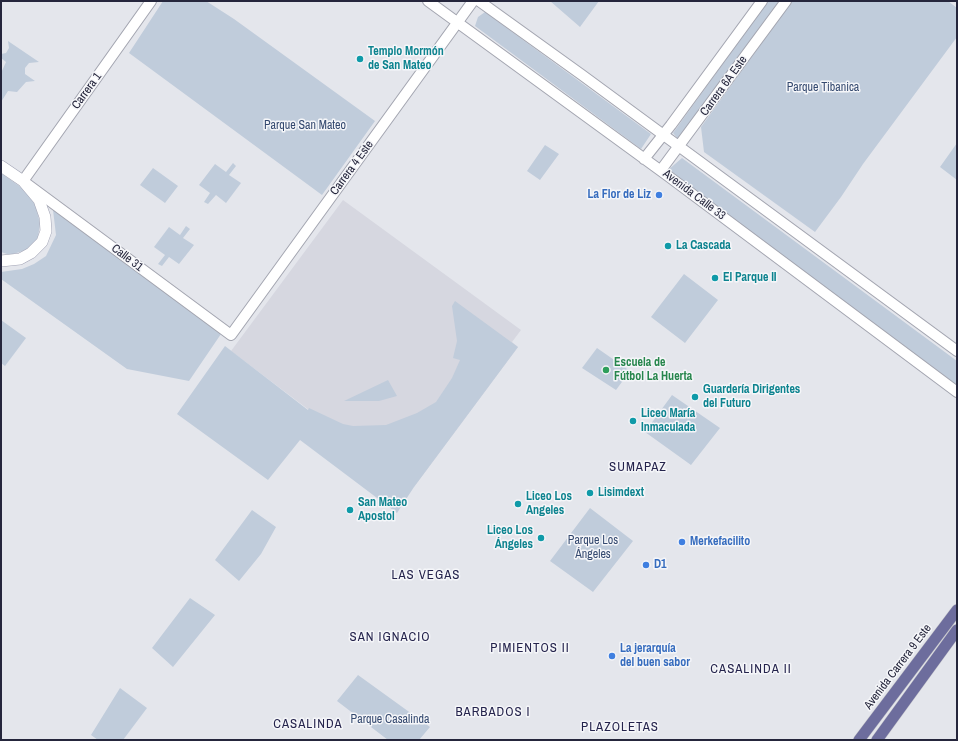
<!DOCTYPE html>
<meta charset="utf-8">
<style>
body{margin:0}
#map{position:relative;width:958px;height:741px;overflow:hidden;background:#e4e6ec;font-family:"Archivo Narrow",sans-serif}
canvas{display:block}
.frame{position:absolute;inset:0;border:2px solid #25263c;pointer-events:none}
</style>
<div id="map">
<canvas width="958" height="741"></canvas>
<div class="frame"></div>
</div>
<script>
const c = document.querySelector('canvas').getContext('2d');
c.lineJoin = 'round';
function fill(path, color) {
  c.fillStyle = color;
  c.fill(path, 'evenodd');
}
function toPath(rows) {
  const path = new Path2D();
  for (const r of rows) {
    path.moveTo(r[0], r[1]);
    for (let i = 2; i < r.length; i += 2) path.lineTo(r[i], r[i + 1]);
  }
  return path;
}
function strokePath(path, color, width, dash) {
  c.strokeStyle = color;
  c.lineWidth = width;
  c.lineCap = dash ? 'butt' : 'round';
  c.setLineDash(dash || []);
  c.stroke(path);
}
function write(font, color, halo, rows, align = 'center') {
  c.font = font + ' "Archivo Narrow",sans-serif';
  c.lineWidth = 3;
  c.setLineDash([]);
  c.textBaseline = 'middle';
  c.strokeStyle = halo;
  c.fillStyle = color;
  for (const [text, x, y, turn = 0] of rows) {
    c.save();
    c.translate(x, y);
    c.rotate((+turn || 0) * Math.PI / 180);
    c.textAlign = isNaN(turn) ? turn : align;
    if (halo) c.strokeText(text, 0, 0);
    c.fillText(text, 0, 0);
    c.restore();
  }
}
const built = toPath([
 [343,200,521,330,512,342,518,347,414,487,309,410,231,351]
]);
const green = toPath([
 [163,1,206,1,234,19,375,121,322,195,129,53],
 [550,1,599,1,580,27],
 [768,1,779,1,678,139,673,133],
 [792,1,948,1,957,8,957,37,863,164,841,197,815,232,704,152,701,127],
 [485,12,651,134,641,149,475,26,478,17],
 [8,41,39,62,29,63,25,68,25,74,35,81,26,82,17,92,8,91,1,102,1,73,6,62,1,58,1,54,6,53,9,48],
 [957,143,957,180,940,167],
 [545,145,559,154,540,180,527,171],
 [682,158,957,361,957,385,668,170],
 [233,163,236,166,229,175,241,183,226,203,216,195,208,204,204,202,210,193,199,185,215,164,226,172],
 [153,168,178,186,165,203,140,185],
 [1,173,22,188,35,204,40,223,38,238,26,250,10,255,1,252],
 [53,210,221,334,189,381,127,369,1,279,1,272,22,269,34,264,46,256,56,235],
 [186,226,190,229,183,238,194,245,179,264,169,257,162,266,158,264,165,255,154,247,169,227,180,235],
 [684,274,718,300,685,343,651,317],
 [455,301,518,347,414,487,397,513,300,440,268,480,177,414,225,346,308,410,309,408,343,424,353,426,386,425,417,413,436,402,452,378,460,360,453,358,457,341,452,306],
 [1,320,26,338,5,366,1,363],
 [597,348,630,371,616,390,582,368],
 [388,380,397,396,379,401,344,401],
 [672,395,720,428,691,465,645,432],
 [590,508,633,541,593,592,550,561],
 [252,510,276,527,261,554,239,581,215,560],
 [190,598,215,615,173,667,152,648],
 [358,675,430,727,419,740,388,740,337,701],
 [120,688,147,708,123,740,98,740,91,735]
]);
const tertiary = toPath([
 [151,1,23,181,231,335,473,1],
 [428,1,668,176,957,392],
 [479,1,582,75,957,351],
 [644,159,671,125,762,1],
 [661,170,786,1]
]);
const secondary = toPath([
 [1,166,23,181,39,200,45,217,46,231,42,242,31,253,20,259,1,261]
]);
const primary = toPath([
 [859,740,957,610],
 [877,740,957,630]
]);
const markers = [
 [360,59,4,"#0f9aa8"],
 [659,195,4,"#3f7fe0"],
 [668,246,4,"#0f9aa8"],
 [715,278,4,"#0f9aa8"],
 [606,370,4,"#2e9e5b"],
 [695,397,4,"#0f9aa8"],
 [633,421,4,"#0f9aa8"],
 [590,493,4,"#0f9aa8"],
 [518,504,4,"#0f9aa8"],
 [350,510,4,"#0f9aa8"],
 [541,538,4,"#0f9aa8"],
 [682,542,4,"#3f7fe0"],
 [646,565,4,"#3f7fe0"],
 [612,656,4,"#3f7fe0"]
];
const cultureNames = [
 ["Templo Mormón",368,52],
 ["de San Mateo",368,66],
 ["La Cascada",676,246],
 ["El Parque II",723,278],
 ["Guardería Dirigentes",703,390],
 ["del Futuro",703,404],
 ["Liceo María",641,414],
 ["Inmaculada",641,428],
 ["Lisimdext",598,493],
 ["Liceo Los",526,497],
 ["Angeles",526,511],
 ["San Mateo",358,503],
 ["Apostol",358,517],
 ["Liceo Los",533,531,"right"],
 ["Ángeles",533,545,"right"]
];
const streetNames = [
 ["Carrera 6A Este",724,86,-54],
 ["Carrera 1",87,91,-54],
 ["Carrera 4 Este",352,168,-54],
 ["Avenida Calle 33",694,195,37],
 ["Calle 31",127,258,37],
 ["Avenida Carrera 9 Este",898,667,-53]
];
const parkNames = [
 ["Parque Tibanica",823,88],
 ["Parque San Mateo",305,126],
 ["Parque Los",593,541],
 ["Ángeles",593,555],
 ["Parque Casalinda",390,720]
];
const shopNames = [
 ["La Flor de Liz",651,195,"right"],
 ["Merkefacilito",690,542],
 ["D1",654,565],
 ["La jerarquía",620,649],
 ["del buen sabor",620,663]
];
const leisureNames = [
 ["Escuela de",614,363],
 ["Fútbol La Huerta",614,377]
];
const neighbourhoodNames = [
 ["SUMAPAZ",638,468],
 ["LAS VEGAS",426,576],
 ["SAN IGNACIO",390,638],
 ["PIMIENTOS II",530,649],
 ["CASALINDA II",751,670],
 ["BARBADOS I",493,713],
 ["CASALINDA",308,725],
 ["PLAZOLETAS",620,728]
];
fill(built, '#d6d7e0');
fill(green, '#c0ccdb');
strokePath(tertiary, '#a3a5b0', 12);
strokePath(secondary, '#a1a3b4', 12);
strokePath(primary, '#c2c2c8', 12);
strokePath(tertiary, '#fff', 10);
strokePath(secondary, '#fff', 11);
strokePath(primary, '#6d6d9d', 11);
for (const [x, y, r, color] of markers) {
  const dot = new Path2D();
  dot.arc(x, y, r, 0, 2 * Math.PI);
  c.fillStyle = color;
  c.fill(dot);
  strokePath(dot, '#f5f6f9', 1.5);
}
write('bold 12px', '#0d838f', '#f5f6f9', cultureNames, 'left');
write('12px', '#25263c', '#f5f6f9', streetNames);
write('12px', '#34496f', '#f5f6f9', parkNames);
write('bold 12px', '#366cbe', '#f5f6f9', shopNames, 'left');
write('bold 12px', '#27864d', '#f5f6f9', leisureNames, 'left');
c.letterSpacing = '1px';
write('13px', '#24234c', '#f5f6f9', neighbourhoodNames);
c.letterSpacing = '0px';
</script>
